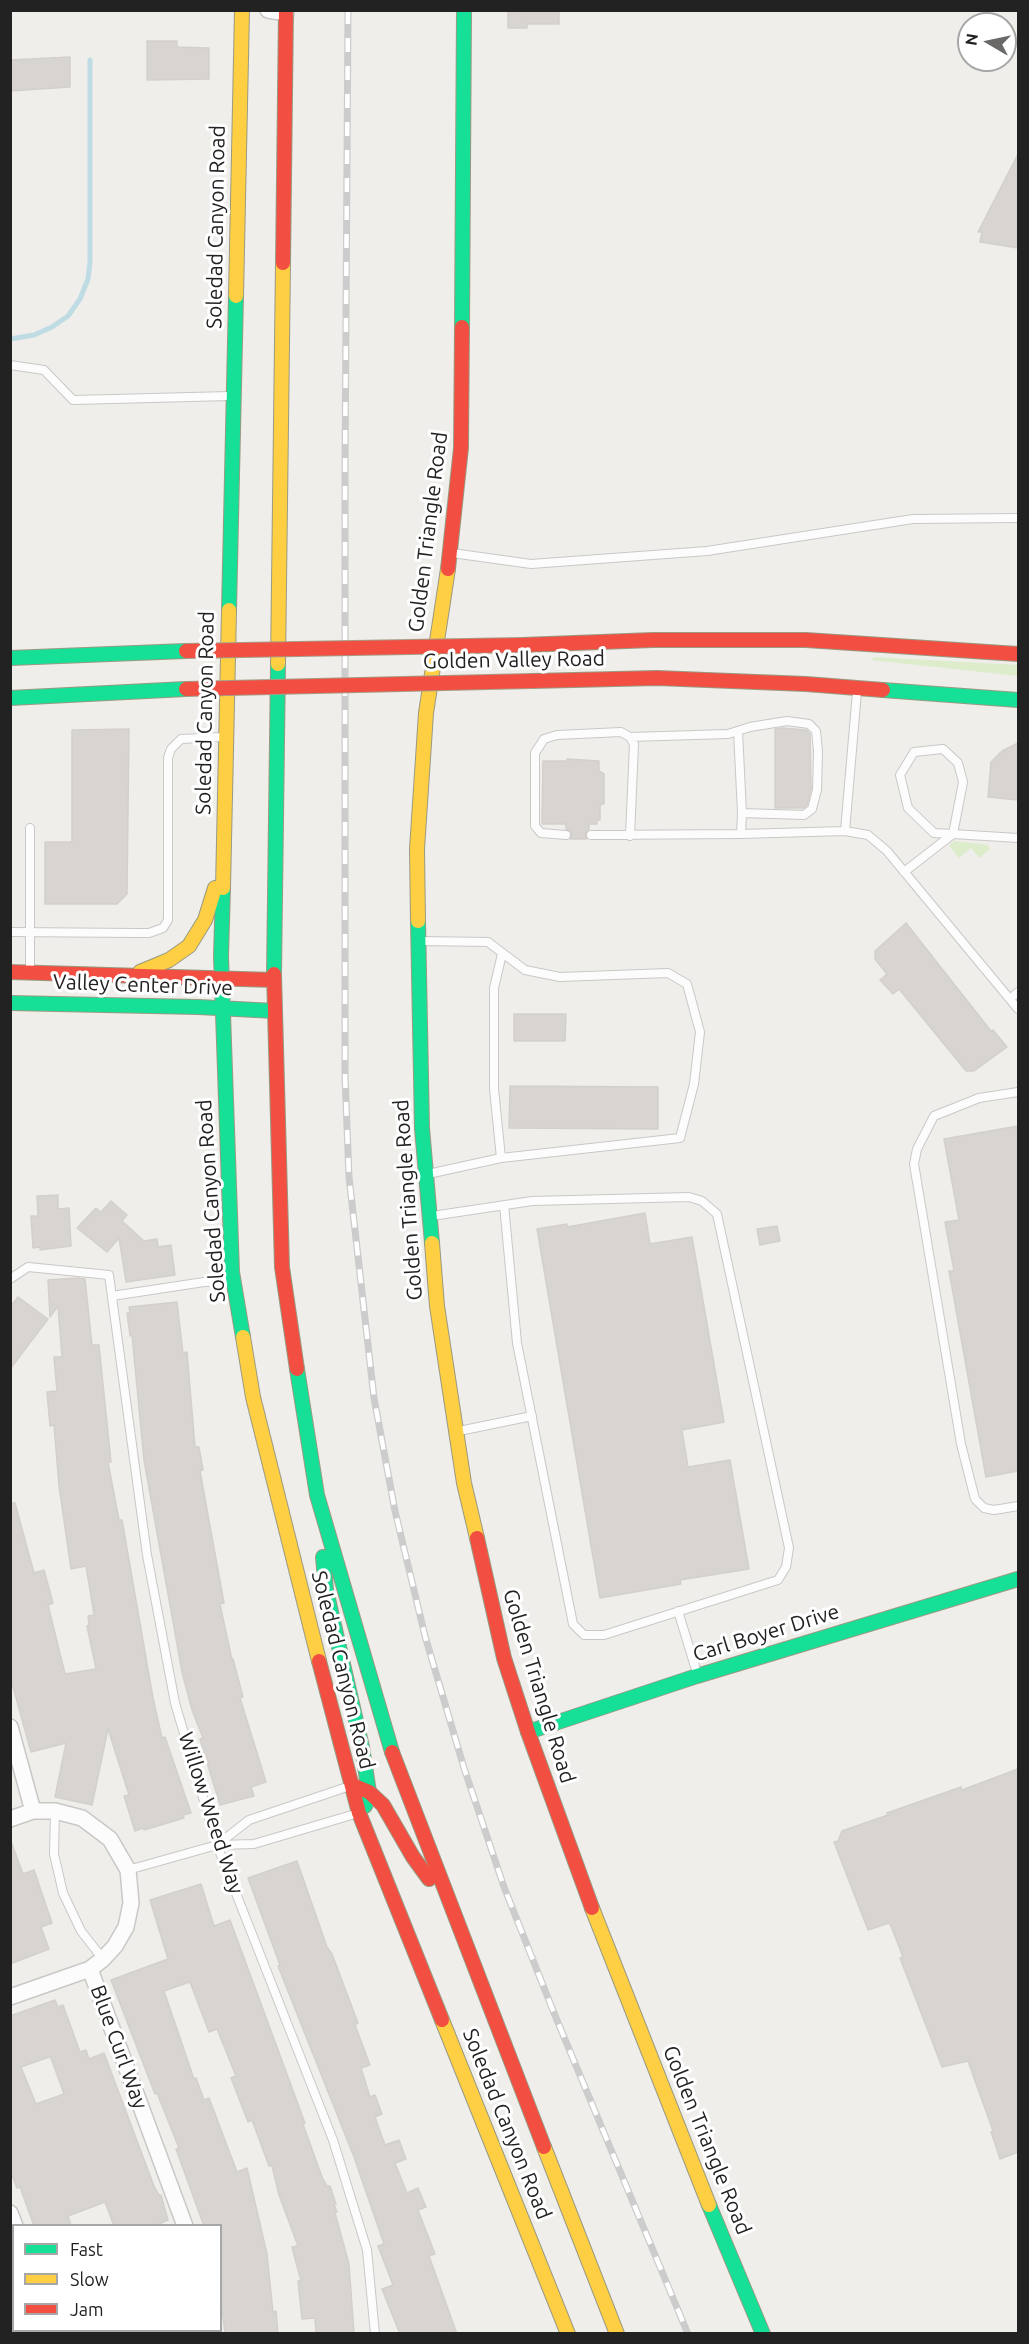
<!DOCTYPE html>
<style>
body{margin:0}
#map{position:relative;width:1029px;height:2344px;overflow:hidden;background:#f0eeeb;font-family:Ubuntu,sans-serif}
canvas{display:block}
.frame{position:absolute;inset:0;border:12px solid #222;pointer-events:none}
.legend{position:absolute;left:12px;top:2224px;width:210px;height:108px;box-sizing:border-box;background:#fff;border:2px solid #a7a7a7;margin:0;padding:8px 10px;list-style:none;font-size:18px;color:#222}
.legend li{display:flex;align-items:center;gap:12px;height:30px}
.legend b{width:30px;border:2px solid #a7a7a7}
.north{position:absolute;left:957px;top:12px;width:60px;height:60px;box-sizing:border-box;background:#fff;border:2px solid #a7a7a7;border-radius:50%;rotate:279deg;font-size:16px;font-weight:700;line-height:24px;text-align:center;color:#222}
.north::after{content:'';display:block;margin:auto;width:21px;height:27px;background:#6a6968;clip-path:polygon(50% 0,100% 100%,50% 72%,0 100%)}
</style>
<div id="map">
<canvas width="1029" height="2344"></canvas>
<div class="frame"></div>
<ul class="legend">
<li><b style="height:8px;background:#16e098"></b>Fast</li>
<li><b style="height:8px;background:#ffcf43"></b>Slow</li>
<li><b style="height:8px;background:#f24e42"></b>Jam</li>
</ul>
<div class="north">N</div>
</div>
<script>
const c = document.querySelector('canvas').getContext('2d');
c.lineJoin = 'round';
function fill(path, color) {
  c.fillStyle = color;
  c.fill(path, 'evenodd');
}
function toPath(rows) {
  const path = new Path2D();
  for (const r of rows) {
    path.moveTo(r[0], r[1]);
    for (let i = 2; i < r.length; i += 2) path.lineTo(r[i], r[i + 1]);
  }
  return path;
}
function strokePath(path, color, width, dash) {
  c.strokeStyle = color;
  c.lineWidth = width;
  c.lineCap = dash ? 'butt' : 'round';
  c.setLineDash(dash || []);
  c.stroke(path);
}
function write(font, color, halo, rows, align = 'center') {
  c.font = font + ' Ubuntu,sans-serif';
  c.lineWidth = 6;
  c.setLineDash([]);
  c.textBaseline = 'middle';
  c.strokeStyle = halo;
  c.fillStyle = color;
  for (const [text, x, y, turn = 0] of rows) {
    c.save();
    c.translate(x, y);
    c.rotate((+turn || 0) * Math.PI / 180);
    c.textAlign = isNaN(turn) ? turn : align;
    if (halo) c.strokeText(text, 0, 0);
    c.fillText(text, 0, 0);
    c.restore();
  }
}
const grass = toPath([
 [874,657,1018,665,1018,676,871,660],
 [955,841,988,845,990,849,979,858,971,848,959,858,950,847,950,844]
]);
const stream = toPath([
 [10,339,34,335,52,327,68,316,80,299,88,279,90,262,90,60]
]);
const building = toPath([
 [508,10,559,10,559,24,527,24,527,28,508,28,508,10],
 [147,41,177,41,177,47,209,48,209,79,147,80,147,41],
 [70,57,70,87,10,91,10,60,70,57],
 [1018,154,1018,248,980,242,982,232,978,232,1018,154],
 [783,728,806,730,810,734,811,789,807,805,804,808,775,808,775,729,783,728],
 [129,729,127,894,117,904,45,904,45,842,72,842,72,730,129,729],
 [1018,743,1018,800,988,797,991,762,1002,751,1018,743],
 [567,759,599,761,599,771,604,774,604,804,601,804,600,807,600,820,597,820,597,824,589,824,589,829,585,834,587,839,570,839,572,833,566,829,566,824,542,824,543,761,567,761,567,759],
 [906,923,991,1031,993,1030,1007,1047,974,1071,966,1071,899,989,893,994,880,980,887,974,875,959,875,951,906,923],
 [514,1014,566,1014,565,1041,514,1041,514,1014],
 [510,1086,658,1087,658,1129,509,1128,510,1086],
 [1018,1126,1018,1471,986,1477,949,1271,954,1271,945,1222,959,1220,944,1139,1018,1126],
 [58,1195,58,1209,69,1208,71,1246,40,1250,40,1247,33,1248,31,1216,38,1216,37,1196,58,1195],
 [111,1201,127,1215,122,1221,144,1241,157,1239,158,1247,171,1245,175,1275,126,1282,119,1238,107,1252,77,1228,96,1208,101,1212,111,1201],
 [645,1213,650,1244,692,1237,724,1422,682,1430,688,1467,730,1460,749,1569,680,1580,681,1584,600,1598,537,1229,567,1224,567,1227,645,1213],
 [777,1226,780,1241,760,1245,757,1229,777,1226],
 [77,1278,85,1279,92,1345,99,1345,111,1462,108,1462,119,1520,122,1520,153,1698,162,1738,165,1737,191,1813,183,1815,184,1818,144,1830,143,1828,135,1831,124,1796,129,1795,108,1729,92,1805,55,1797,66,1743,31,1752,10,1676,10,1503,15,1503,34,1573,44,1570,53,1603,48,1605,65,1674,96,1669,87,1626,89,1625,88,1616,94,1615,86,1566,71,1569,59,1486,54,1425,50,1426,47,1392,57,1391,54,1357,62,1357,58,1306,50,1317,48,1280,77,1278],
 [18,1297,48,1319,10,1369,10,1307,18,1297],
 [177,1302,183,1353,187,1352,195,1447,199,1447,203,1470,200,1471,224,1603,220,1604,232,1660,233,1659,243,1697,240,1698,266,1782,251,1787,254,1796,220,1805,200,1739,203,1738,192,1710,182,1672,144,1460,132,1335,130,1336,127,1313,130,1313,129,1307,177,1302],
 [1018,1769,1018,2152,1000,2159,991,2132,993,2131,968,2061,942,2067,900,1958,903,1957,891,1926,889,1923,868,1930,834,1842,838,1841,842,1831,888,1815,887,1813,961,1787,962,1790,1018,1769],
 [12,1844,23,1874,34,1870,52,1923,41,1927,49,1949,10,1964,10,1845,12,1844],
 [297,1861,327,1947,332,1954,358,2023,355,2025,370,2065,361,2068,370,2097,375,2095,382,2114,375,2117,385,2145,399,2140,406,2159,395,2163,407,2193,418,2188,426,2207,418,2210,435,2254,429,2256,457,2334,400,2334,382,2289,393,2285,378,2246,384,2244,354,2157,278,1966,280,1965,248,1878,297,1861],
 [201,1884,214,1926,230,1920,305,2123,303,2124,322,2177,327,2186,330,2186,336,2204,334,2205,337,2212,335,2213,349,2264,354,2334,316,2334,315,2318,302,2319,298,2281,301,2281,292,2247,298,2246,279,2195,272,2166,269,2166,252,2120,248,2122,231,2078,236,2076,217,2029,209,2032,190,1982,164,1991,194,2079,196,2078,204,2100,209,2098,237,2172,247,2168,267,2254,273,2312,276,2311,278,2334,225,2334,220,2291,220,2226,204,2226,176,2149,179,2148,157,2093,155,2094,111,1980,168,1959,150,1900,201,1884],
 [55,2000,58,2007,63,2005,80,2052,86,2050,89,2059,104,2053,154,2186,159,2195,161,2195,168,2220,154,2226,114,2226,105,2202,68,2216,71,2226,34,2226,20,2187,17,2188,10,2170,10,2016,55,2000],
 [49,2057,51,2058,64,2094,36,2104,21,2067,49,2057]
]);
const lane = toPath([
 [10,365,44,370,73,400,230,396],
 [452,553,531,564,707,551,913,519,1018,518],
 [738,731,742,813],
 [630,737,728,734,750,727,787,721,809,724,816,731,818,751,817,790,812,809,804,815,742,813,741,834],
 [30,828,30,968],
 [845,831,857,692],
 [566,835,541,833,535,826,535,753,544,739,557,735,621,732,630,737,634,744,630,836],
 [591,835,741,834,845,831,868,835,887,851,1018,1009],
 [904,872,953,834,963,782,958,763,943,749,914,752,900,775,908,808,934,833,953,834,1018,838],
 [10,932,137,933,149,933,163,928,168,920,168,758,171,749,181,739,222,737],
 [420,941,488,942,525,970,560,977,668,973,687,984,700,1032,694,1084,680,1138,501,1158,428,1174],
 [1010,999,1018,992],
 [1018,1092,979,1098,934,1116,917,1149,914,1164,961,1444,975,1499,984,1508,994,1510,1018,1506],
 [501,1158,494,1089,494,988,502,954],
 [432,1216,532,1201,689,1197,702,1201,717,1214,789,1548,786,1567,778,1580,604,1635,584,1635,573,1624,517,1343,504,1205],
 [10,1279,28,1267,109,1275,147,1555,175,1703,217,1845,333,2140,367,2250,375,2334],
 [112,1296,204,1282,229,1281],
 [459,1431,532,1416],
 [678,1611,697,1673],
 [55,1811,54,1854,63,1893,81,1931,103,1959],
 [217,1845,249,1820,350,1786],
 [128,1870,217,1845,254,1844,355,1814]
]);
const street = toPath([
 [268,10,286,13],
 [10,1727,33,1811,55,1811,82,1818,110,1839,128,1870,131,1903,126,1927,115,1946,103,1959,90,1969,185,2226],
 [10,1819,33,1811],
 [10,1997,90,1969],
 [10,2213,15,2226],
 [41,2330,42,2334],
 [203,2330,203,2334]
]);
const fast = toPath([
 [462,327,464,10],
 [229,610,236,296],
 [10,658,186,651],
 [883,690,1018,700],
 [10,698,186,689],
 [223,888,221,956,232,1272,243,1337],
 [418,921,422,1128,432,1243],
 [274,974,278,664],
 [10,1003,198,1007,275,1011],
 [297,1369,317,1495,392,1752],
 [323,1557,326,1590,362,1747,369,1792,365,1806],
 [528,1732,697,1676,1018,1579],
 [709,2205,763,2334]
]);
const slow = toPath([
 [236,296,242,10],
 [278,664,283,263],
 [223,888,229,610],
 [418,921,417,849,426,713,448,569],
 [140,972,169,960,189,946,205,920,215,888],
 [432,1243,437,1306,464,1483,477,1538],
 [243,1337,253,1397,319,1661],
 [592,1908,709,2205],
 [442,2020,568,2334],
 [544,2147,617,2334]
]);
const jam = toPath([
 [283,263,286,10],
 [448,569,461,448,462,327],
 [522,645,653,640,806,640,1018,654],
 [532,681,657,678,806,684,883,690],
 [10,972,274,980],
 [274,974,282,1267,297,1369],
 [477,1538,504,1658,528,1732,592,1908],
 [319,1661,359,1813,442,2020],
 [392,1752,544,2147],
 [357,1787,369,1792,383,1805,413,1857,429,1879]
]);
const rail = toPath([
 [348,10,345,471,345,1076,349,1177,374,1398,395,1511,425,1636,464,1768,504,1887,554,2013,688,2334]
]);
const jamBridge = toPath([
 [186,651,522,645],
 [186,689,532,681]
]);
const streetNames = [
 ["Soledad Canyon Road",216,227,-89],
 ["Golden Triangle Road",428,532,-83],
 ["Golden Valley Road",514,660,-1],
 ["Soledad Canyon Road",205,713,-89],
 ["Valley Center Drive",143,985,2],
 ["Golden Triangle Road",408,1200,-94],
 ["Soledad Canyon Road",211,1201,-94],
 ["Carl Boyer Drive",766,1633,-17],
 ["Soledad Canyon Road",343,1670,76],
 ["Golden Triangle Road",539,1686,73],
 ["Willow Weed Way",211,1813,72],
 ["Blue Curl Way",119,2047,70],
 ["Soledad Canyon Road",507,2124,68],
 ["Golden Triangle Road",707,2140,68]
];
fill(grass, '#ddeccb');
strokePath(stream, '#bfdbe3', 5);
fill(building, '#d7d4d2');
strokePath(building, '#d3d0cc', 1.5);
strokePath(lane, '#c9c8c7', 10);
strokePath(street, '#c9c8c7', 18);
strokePath(fast, '#999a82', 16);
strokePath(slow, '#999a82', 16);
strokePath(jam, '#999a82', 16);
strokePath(lane, '#fdfcfc', 8);
strokePath(street, '#fdfcfc', 15);
strokePath(fast, '#16e098', 14);
strokePath(slow, '#ffcf43', 14);
strokePath(jam, '#f24e42', 14);
strokePath(rail, '#ccc', 7);
strokePath(rail, '#fff', 4.5, [14]);
strokePath(jamBridge, '#a79c86', 16, []);
strokePath(jamBridge, '#f24e42', 14);
write('21px', '#222', '#fff', streetNames);
</script>
